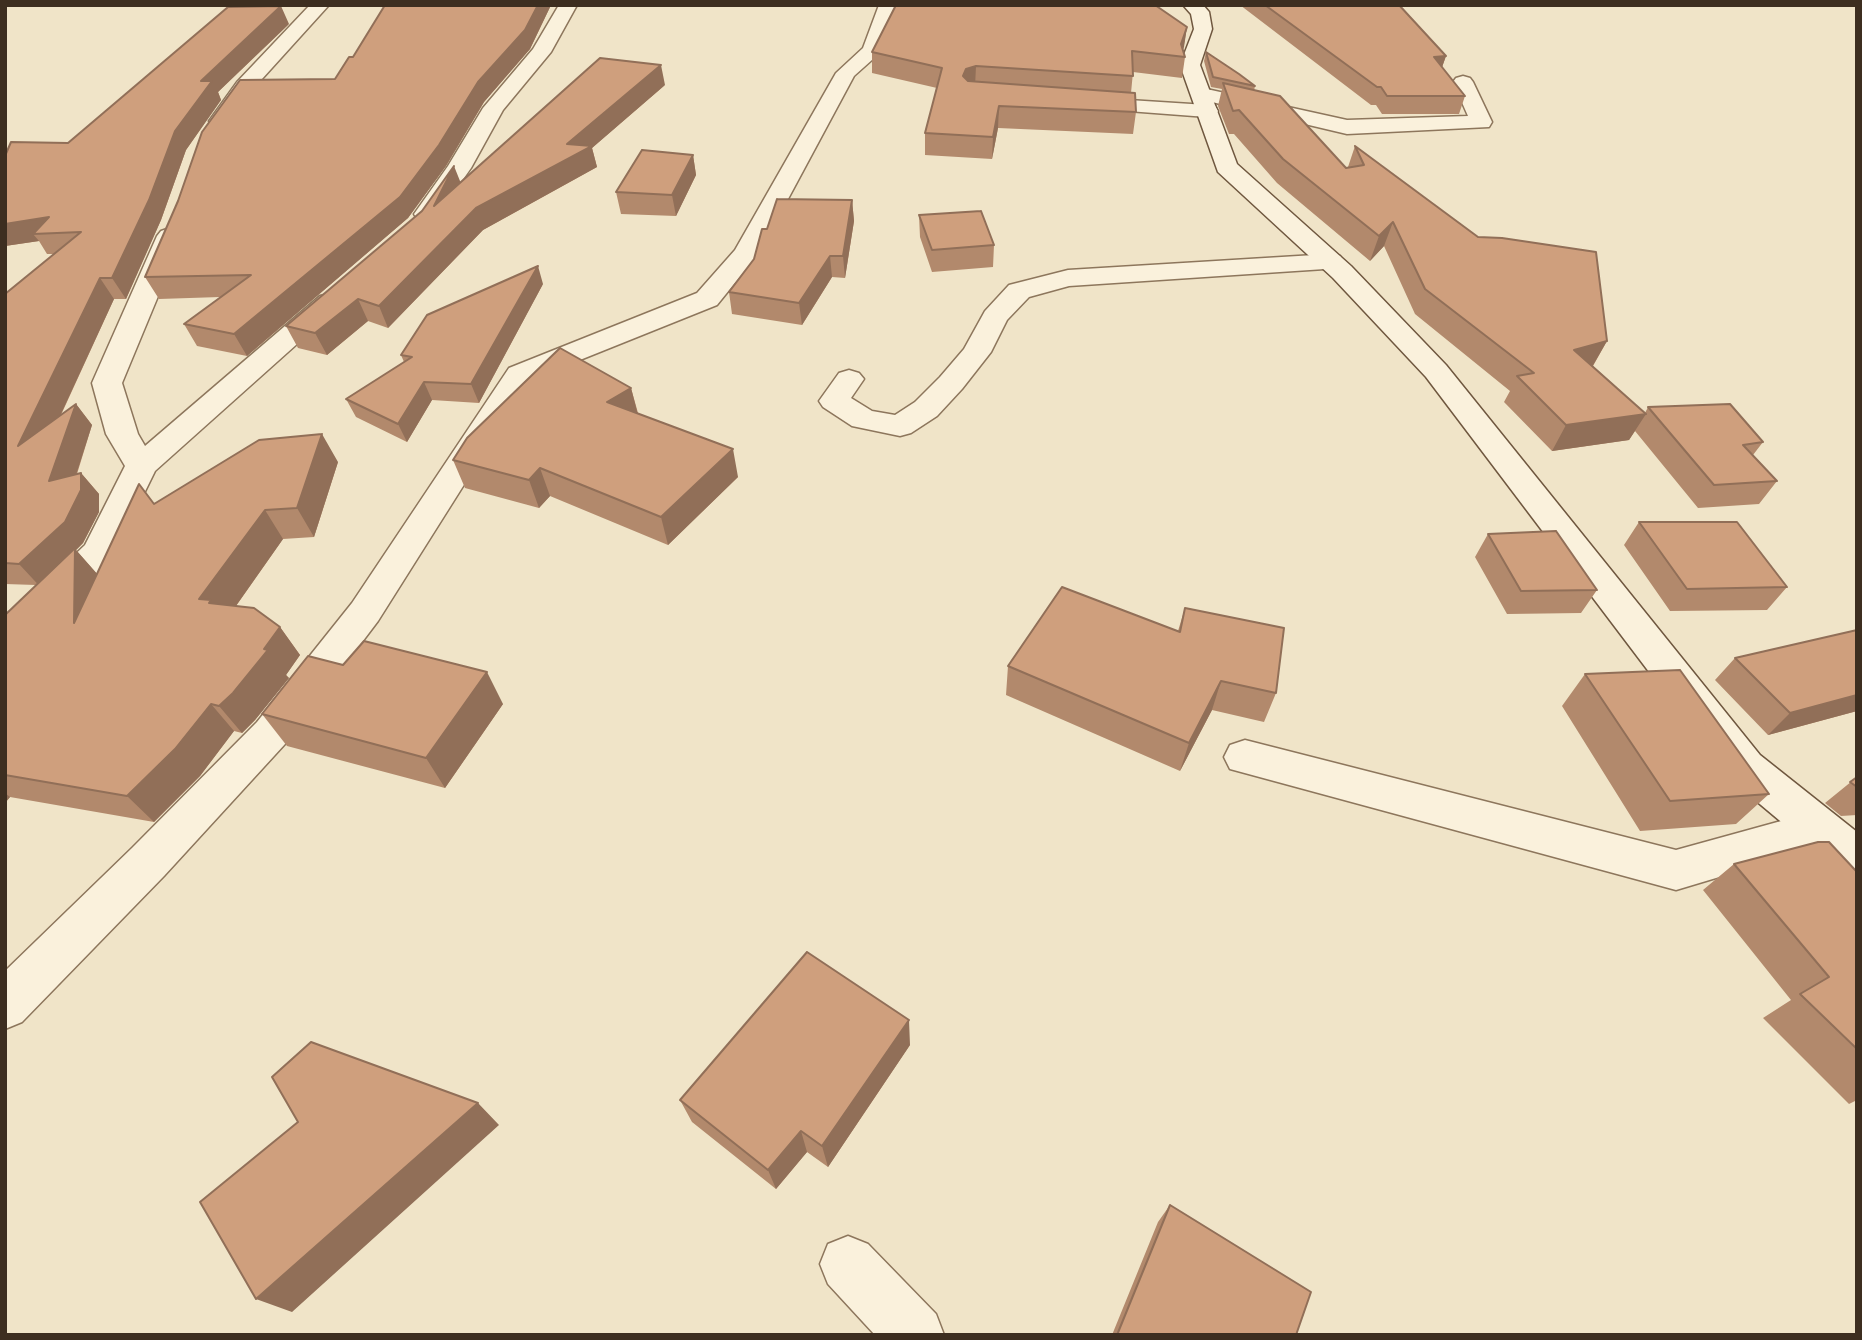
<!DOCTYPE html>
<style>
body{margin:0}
#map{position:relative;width:1862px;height:1340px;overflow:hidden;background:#f0e4c8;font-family:"Zilla Slab",serif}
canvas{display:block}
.frame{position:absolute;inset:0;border:7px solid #3d2e20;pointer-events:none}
</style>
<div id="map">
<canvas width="1862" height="1340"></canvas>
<div class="frame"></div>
</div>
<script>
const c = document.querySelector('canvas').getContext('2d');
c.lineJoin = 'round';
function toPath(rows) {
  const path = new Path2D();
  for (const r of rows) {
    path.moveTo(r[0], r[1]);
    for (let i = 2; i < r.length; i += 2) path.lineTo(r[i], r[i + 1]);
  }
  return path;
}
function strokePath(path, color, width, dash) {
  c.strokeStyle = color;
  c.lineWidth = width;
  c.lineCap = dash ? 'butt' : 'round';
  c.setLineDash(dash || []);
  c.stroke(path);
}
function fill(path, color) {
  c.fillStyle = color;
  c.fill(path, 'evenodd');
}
const street = toPath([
 [310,5,329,5,252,90,228,126,212,126,209,121,237,82,310,5],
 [559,5,577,5,551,52,503,110,471,168,435,219,426,221,417,219,414,214,448,166,483,108,533,49,559,5],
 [879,5,897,5,882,51,854,76,759,253,717,305,530,380,378,621,285,744,164,876,22,1022,5,1029,5,971,132,848,257,722,352,603,509,368,697,293,735,250,836,73,863,48,879,5],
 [1463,76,1470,78,1473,82,1492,122,1489,127,1347,134,1195,98,1192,94,1195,90,1202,88,1347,120,1468,116,1453,82,1456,78,1463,76],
 [1082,97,1207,105,1215,106,1218,111,1215,116,1207,117,1075,107,1071,103,1075,99,1082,97],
 [170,228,179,231,183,236,122,383,138,434,145,446,320,296,330,294,340,296,344,302,155,471,111,561,18,654,5,658,5,621,85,545,125,466,106,434,92,383,157,236,161,231,170,228],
 [1331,254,1340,256,1344,262,1340,268,1069,286,1029,297,1007,320,991,352,962,389,937,416,911,433,900,436,852,426,823,407,819,401,839,373,849,370,859,373,864,379,851,398,872,411,895,415,915,402,940,377,964,349,985,311,1009,285,1068,270,1331,254],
 [1245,740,1676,850,1821,810,1836,816,1843,829,1836,842,1676,890,1230,769,1224,757,1230,745,1245,740],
 [848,1236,868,1244,936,1314,944,1335,875,1335,828,1284,820,1264,828,1244,848,1236]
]);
const secondary = toPath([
 [1183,5,1203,5,1209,12,1212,29,1200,65,1237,164,1351,266,1446,365,1760,755,1857,832,1857,877,1841,872,1730,779,1426,377,1333,278,1218,172,1180,65,1194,29,1191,14,1183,5]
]);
const wall = toPath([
 [385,5,551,5,530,49,484,102,446,166,408,218,247,356,197,346,184,324,220,297,159,299,145,277,335,79,353,57],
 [1240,5,1399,5,1446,56,1442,67,1465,96,1459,114,1382,114,1376,105,1371,105],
 [289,24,218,92,221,100,186,150,161,220,126,299,114,299,61,415,76,404,92,425,77,474,81,473,99,494,99,512,83,543,76,550,97,574,154,504,338,462,314,537,283,539,236,606,280,627,300,655,286,675,289,678,255,720,242,733,234,731,200,776,154,822,10,797,5,803,5,615,36,585,5,584,5,294,54,254,47,254,39,241,5,246,5,156,68,143],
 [1187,27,1183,50,1185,57,1182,78,1133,72,1131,93,1136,112,1133,134,998,128,992,159,925,155,925,133,937,88,872,73,872,52],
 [1206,52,1255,86,1254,91,1346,168,1348,167,1355,146,1607,341,1593,366,1645,413,1648,407,1763,442,1753,455,1777,481,1759,504,1698,508,1635,431,1629,440,1552,451,1504,402,1510,391,1415,314,1384,246,1370,261,1277,183,1234,134,1229,134,1218,106,1222,89,1211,87,1204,61],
 [665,85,592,148,597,167,483,230,388,328,368,321,327,355,298,348,286,326,422,211,460,182],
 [693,155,696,175,676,216,621,214,616,192],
 [852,200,854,221,845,278,832,277,802,325,732,314,729,292,754,259,767,229],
 [919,215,994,245,993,267,932,272,920,237],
 [543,284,479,403,432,400,407,442,356,417,346,399,404,362,401,355],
 [631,388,638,413,738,477,668,545,550,496,539,508,465,488,453,460],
 [1639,522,1787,587,1767,610,1670,611,1624,545],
 [1488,534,1597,590,1581,613,1507,614,1475,557],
 [1185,608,1276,693,1264,722,1212,710,1180,771,1006,695,1008,666,1178,631],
 [1857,630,1857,711,1768,735,1715,680,1735,658],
 [343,665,503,704,445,788,287,746,262,714],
 [1585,674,1769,794,1736,824,1640,831,1562,706],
 [1857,777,1857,815,1841,816,1825,803],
 [1734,864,1857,872,1857,1100,1849,1104,1763,1018,1791,1000,1703,890],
 [910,1045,828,1167,807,1152,776,1189,692,1122,680,1100],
 [1170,1205,1296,1335,1112,1335,1158,1222]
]);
const shadedWall = toPath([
 [538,5,551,5,530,49,484,102,446,166,408,218,247,356,234,334],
 [281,6,289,24,218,92,221,100,186,150,161,220,126,299,112,278,175,131,201,81],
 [1187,27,1184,47,1180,57,1181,44],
 [1446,56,1440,73,1434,57],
 [661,65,665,85,592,148,597,167,483,230,388,328,379,306,476,208,567,144],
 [976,66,975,87,963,76,966,69],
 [999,106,998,128,992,159,993,137],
 [693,155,696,175,676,216,672,195],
 [454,166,462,186,434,206],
 [852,200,854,221,845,278,843,256],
 [49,217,33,234,39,241,5,246,5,224],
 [1393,222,1384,246,1370,261,1379,236],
 [830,256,832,277,802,325,799,303],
 [538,266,543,284,479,403,471,384],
 [100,278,114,299,36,468,18,446],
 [358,299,368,321,327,355,315,333],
 [1607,341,1592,367,1574,350],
 [424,382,432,400,407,442,398,424],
 [631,388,638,415,607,402],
 [76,404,92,425,67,503,49,481],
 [1646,414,1629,440,1552,451,1566,425],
 [322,434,338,462,314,537,297,508],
 [733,449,738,477,668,545,661,517],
 [540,468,550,496,539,508,529,480],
 [81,473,99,494,99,512,83,543,76,550,99,576,100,651,19,564],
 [265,510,283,539,226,620,199,599],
 [280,627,300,655,286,675,289,678,255,720,242,733,219,706,264,649],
 [487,672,503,704,445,788,426,758],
 [1221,681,1212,710,1180,771,1189,743],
 [1857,695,1857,711,1768,735,1790,713],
 [211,704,234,731,200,776,154,822,127,796],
 [5,793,10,797,5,803],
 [909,1020,910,1045,828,1167,822,1146],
 [478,1103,499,1125,292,1312,256,1299],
 [801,1131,807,1152,776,1189,768,1170]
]);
const building = toPath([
 [385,5,538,5,525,30,478,82,439,145,400,197,234,334,184,324,251,275,145,277,178,201,202,132,240,80,335,79,349,57,353,57,385,5],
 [896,5,1155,5,1187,27,1181,44,1185,57,1132,51,1133,76,976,66,966,69,963,76,968,81,1135,93,1136,112,999,106,993,137,925,133,942,68,872,52,896,5],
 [1265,5,1399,5,1446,56,1434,57,1465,96,1387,96,1381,87,1377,87,1265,5],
 [281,6,201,81,212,81,175,131,149,200,112,278,100,278,18,446,76,404,49,481,81,473,81,490,65,522,19,564,5,563,5,294,81,232,33,234,49,217,5,224,5,156,11,142,68,143,228,7,281,6],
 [1206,52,1239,74,1255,86,1213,77,1206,52],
 [600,58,661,65,567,144,592,146,476,208,379,306,358,299,315,333,286,326,422,211,454,166,434,206,600,58],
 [1223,83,1280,96,1346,168,1364,165,1355,146,1478,237,1502,238,1596,252,1607,341,1574,350,1646,414,1566,425,1517,376,1534,373,1425,289,1393,222,1379,236,1283,159,1239,110,1233,111,1223,83],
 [642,150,693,155,672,195,616,192,642,150],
 [777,199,852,200,843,256,830,256,799,303,729,292,754,259,762,229,767,229,777,199],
 [981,211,994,245,932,250,919,215,981,211],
 [538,266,471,384,424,382,398,424,346,399,412,357,401,355,427,315,538,266],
 [560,348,631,388,607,402,733,449,661,517,540,468,529,480,453,460,467,438,560,348],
 [1730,404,1763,442,1743,445,1777,481,1714,485,1648,407,1730,404],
 [322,434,297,508,265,510,199,599,211,600,209,603,254,608,280,627,264,649,268,650,233,693,219,706,211,704,175,749,127,796,5,775,5,615,75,548,74,623,139,484,154,504,259,440,322,434],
 [1639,522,1737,522,1787,587,1687,589,1639,522],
 [1556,531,1597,590,1521,591,1488,534,1556,531],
 [1062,587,1180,632,1185,608,1284,628,1276,693,1221,681,1189,743,1008,666,1062,587],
 [1857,630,1857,695,1790,713,1735,658,1857,630],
 [364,641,487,672,426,758,262,714,308,656,343,665,364,641],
 [1680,670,1769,794,1670,801,1585,674,1680,670],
 [1857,777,1857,787,1850,782,1857,777],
 [1818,842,1829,842,1857,872,1857,1049,1800,994,1829,977,1734,864,1818,842],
 [807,952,909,1020,822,1146,801,1131,768,1170,680,1100,807,952],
 [311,1042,478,1103,256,1299,200,1202,298,1122,272,1077,311,1042],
 [1170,1205,1311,1292,1296,1335,1117,1335,1170,1205]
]);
strokePath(street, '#8d765c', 3);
strokePath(secondary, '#6f573f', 3);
fill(street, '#faf1dc');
fill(secondary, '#faf1dc');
fill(wall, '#b2896c');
fill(shadedWall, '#916f58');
fill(building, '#cf9f7d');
strokePath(building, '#916f58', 2);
</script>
